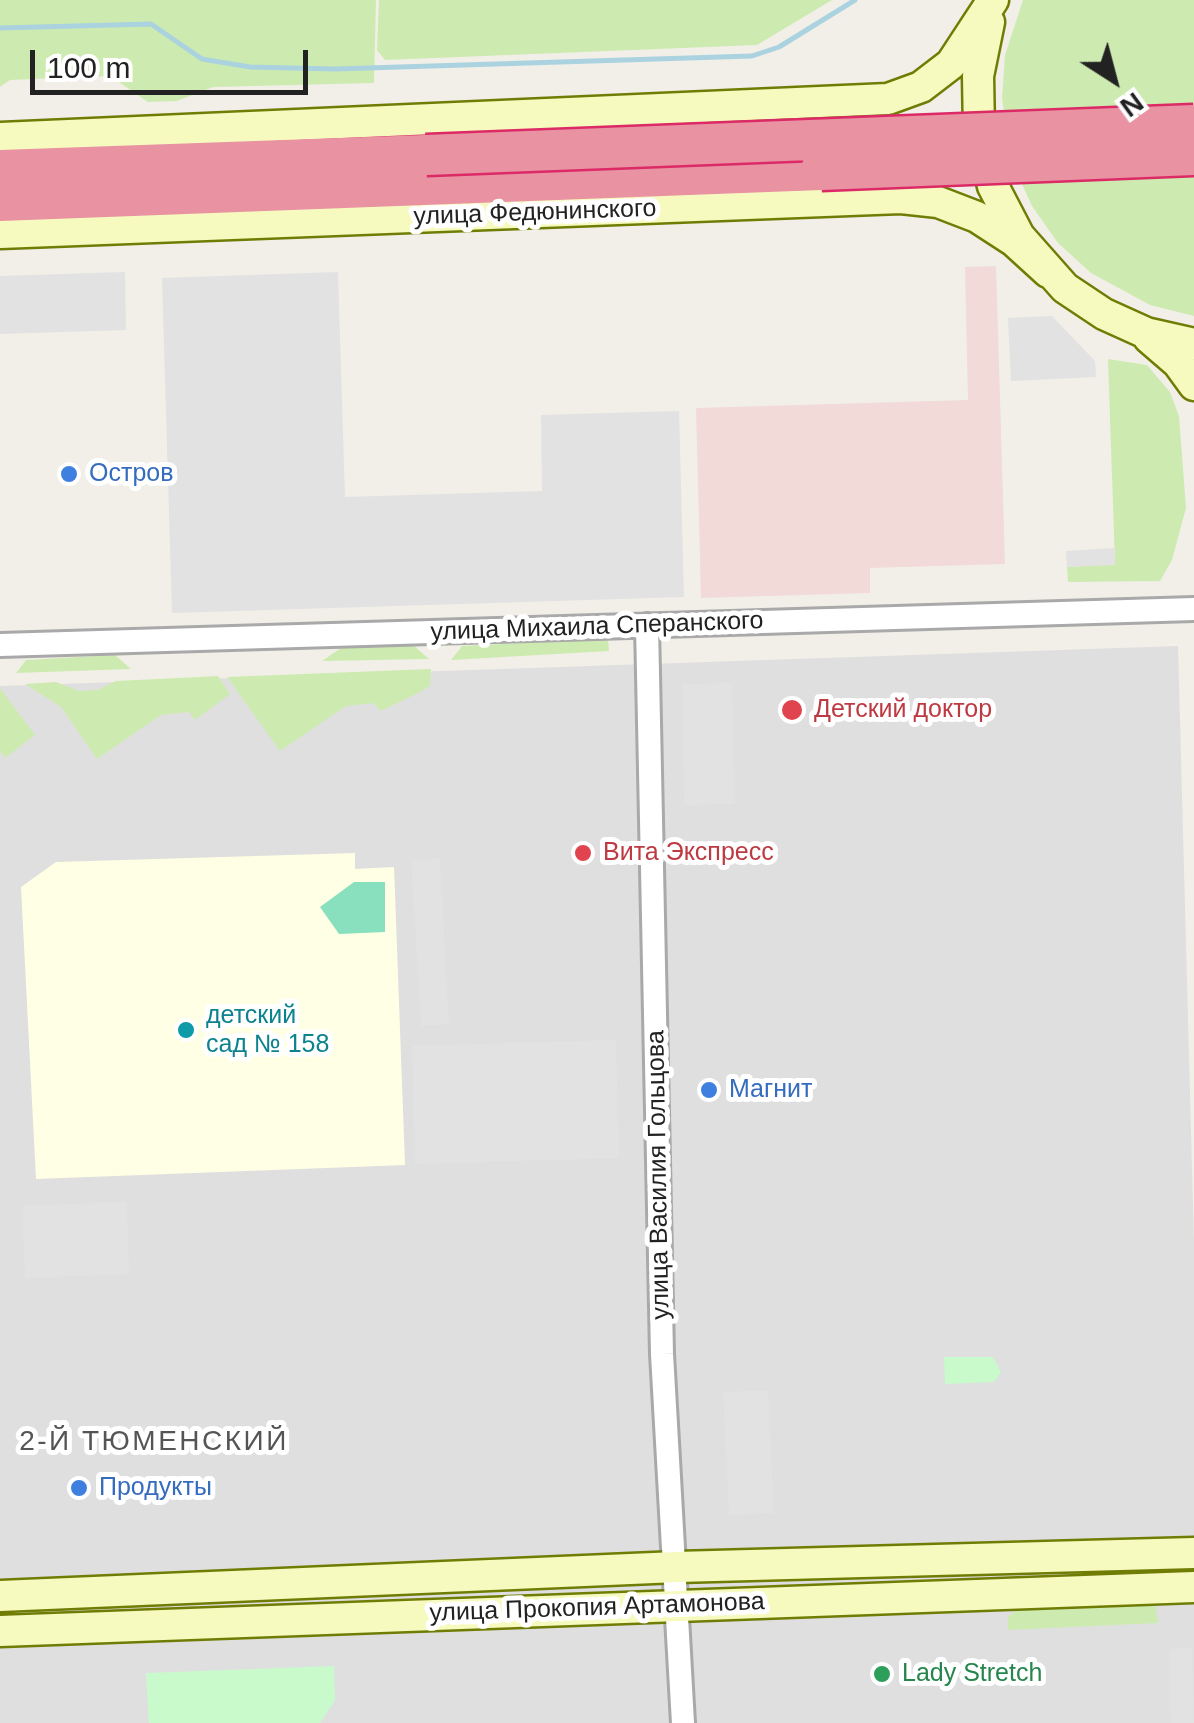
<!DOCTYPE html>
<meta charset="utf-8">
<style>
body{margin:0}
#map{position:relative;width:1194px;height:1723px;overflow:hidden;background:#f2efe9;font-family:Arial,sans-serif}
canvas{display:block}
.north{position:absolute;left:1064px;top:30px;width:100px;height:100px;-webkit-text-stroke:8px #fff;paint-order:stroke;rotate:144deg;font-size:28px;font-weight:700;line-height:40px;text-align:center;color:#222}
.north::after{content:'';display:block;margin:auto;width:35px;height:45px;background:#222;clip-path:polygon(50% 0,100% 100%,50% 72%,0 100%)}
.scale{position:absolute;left:30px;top:50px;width:278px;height:45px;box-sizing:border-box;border:5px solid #222;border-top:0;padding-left:12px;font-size:30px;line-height:35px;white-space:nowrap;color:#222;-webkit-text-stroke:8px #fff;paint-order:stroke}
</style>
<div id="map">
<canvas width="1194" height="1723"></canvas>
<div class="north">N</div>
<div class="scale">100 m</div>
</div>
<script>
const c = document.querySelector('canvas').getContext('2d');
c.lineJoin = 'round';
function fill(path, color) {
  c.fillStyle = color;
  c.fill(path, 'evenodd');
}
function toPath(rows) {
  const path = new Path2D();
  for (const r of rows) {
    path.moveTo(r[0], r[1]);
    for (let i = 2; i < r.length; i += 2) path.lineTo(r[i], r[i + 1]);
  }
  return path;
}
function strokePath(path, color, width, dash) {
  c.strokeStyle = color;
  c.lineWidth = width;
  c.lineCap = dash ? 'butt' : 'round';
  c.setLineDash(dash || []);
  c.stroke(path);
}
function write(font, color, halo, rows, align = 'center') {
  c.font = font + ' Arial,sans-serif';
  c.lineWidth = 10;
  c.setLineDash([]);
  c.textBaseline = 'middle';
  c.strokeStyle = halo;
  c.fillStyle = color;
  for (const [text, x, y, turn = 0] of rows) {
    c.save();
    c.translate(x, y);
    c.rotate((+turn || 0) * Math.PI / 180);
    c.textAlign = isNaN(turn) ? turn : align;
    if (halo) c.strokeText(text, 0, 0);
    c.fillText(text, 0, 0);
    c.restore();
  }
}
const residential = toPath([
 [1178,646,1194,1243,1194,1723,0,1723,0,686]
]);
const commercial = toPath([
 [996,266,1005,564,870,568,870,593,701,598,696,408,968,400,965,267]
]);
const education = toPath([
 [355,853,355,869,394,867,405,1165,36,1179,21,887,56,862]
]);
const grass = toPath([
 [0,0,376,0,374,83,213,87,177,101,148,102,110,76,10,80,0,87],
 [379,0,832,0,757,45,385,60,377,50],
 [1023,0,1194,0,1194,316,1150,305,1091,273,1058,243,1032,206,1013,165,1002,99,1005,55],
 [1108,359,1147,365,1170,392,1179,416,1186,508,1172,560,1160,581,1068,582,1067,567,1115,564],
 [608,639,609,651,451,660,462,646],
 [412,644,429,659,322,661,341,648],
 [115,655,131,669,16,673,26,660],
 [431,669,430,686,418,693,381,711,373,703,346,706,280,751,227,677],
 [218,676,230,694,195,720,189,712,161,715,97,759,61,707,25,684,56,682,79,691,98,690,116,681],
 [0,688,35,735,5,758,0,751],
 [1149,1601,1156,1607,1158,1623,1008,1630,1008,1617,1019,1607]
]);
const park = toPath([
 [944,1357,993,1357,1001,1372,994,1382,945,1384],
 [334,1666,335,1700,320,1723,149,1723,146,1673]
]);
const pitch = toPath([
 [354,882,385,882,385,932,339,934,320,907]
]);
const parking = toPath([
 [125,272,126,330,0,334,0,276],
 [338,272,345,497,542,491,541,415,679,411,684,597,172,613,162,278],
 [1052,316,1095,361,1096,377,1011,381,1008,318],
 [1115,548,1115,565,1067,567,1066,551],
 [732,683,735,804,684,805,682,684],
 [440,859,449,1024,421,1026,411,860],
 [616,1040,619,1158,415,1164,412,1046],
 [127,1202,129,1274,25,1278,22,1206],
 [768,1390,774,1513,729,1515,723,1392],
 [1192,1648,1194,1723,1170,1723,1169,1649]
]);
const stream = toPath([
 [0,28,151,24,202,59,250,67,335,69,752,56,779,47,855,0]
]);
const street = toPath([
 [647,625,662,1354,683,1723],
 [0,645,1194,609]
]);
const secondary = toPath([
 [989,22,978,76,979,132,993,186,1019,236,1065,288,1104,314,1146,333,1194,344],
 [0,138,888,99,921,87,951,64,993,0],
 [0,233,901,198,938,202,977,217,1014,241,1048,272],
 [1149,338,1178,363,1194,385],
 [0,1596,677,1567,1194,1553],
 [0,1631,1194,1587]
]);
const highway = toPath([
 [0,170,426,155],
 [0,201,821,170]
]);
const highwayBridge = toPath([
 [426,155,1194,125],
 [821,170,1194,155]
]);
const markers = [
 [69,474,10,"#3f7fe0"],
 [792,710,12,"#e0444e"],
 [583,853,10,"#e0444e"],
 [186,1030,10,"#0f9aa8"],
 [709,1090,10,"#3f7fe0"],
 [79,1488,10,"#3f7fe0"],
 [882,1674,10,"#2e9e5b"]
];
const streetNames = [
 ["улица Федюнинского",535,213,-2],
 ["улица Михаила Сперанского",597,627,-2],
 ["улица Василия Гольцова",659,1175,-91],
 ["улица Прокопия Артамонова",597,1608,-2]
];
const shopNames = [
 ["Остров",89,474],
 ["Магнит",729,1090],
 ["Продукты",99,1488]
];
const healthNames = [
 ["Детский доктор",814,710],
 ["Вита Экспресс",603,853]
];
const cultureNames = [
 ["детский",206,1016],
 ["сад № 158",206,1045]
];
const leisureNames = [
 ["Lady Stretch",902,1674]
];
const neighbourhoodNames = [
 ["2-Й ТЮМЕНСКИЙ",154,1442]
];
fill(residential, '#e0dfdf');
fill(commercial, '#f2dad9');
fill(education, '#ffffe5');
fill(grass, '#cdebb0');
fill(park, '#c8facc');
fill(pitch, '#88e0be');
fill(parking, '#e2e2e2');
strokePath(stream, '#aad3df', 5);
strokePath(street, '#a9a9a9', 28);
strokePath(secondary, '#707d05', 35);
strokePath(highway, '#dc2a67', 45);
strokePath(street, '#fff', 22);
strokePath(secondary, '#f7fabf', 30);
strokePath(highway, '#e892a2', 40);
strokePath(highwayBridge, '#dc2a67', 45, []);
strokePath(highwayBridge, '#e892a2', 40);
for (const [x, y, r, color] of markers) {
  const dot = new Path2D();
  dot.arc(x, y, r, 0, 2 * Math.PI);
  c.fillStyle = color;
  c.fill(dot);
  strokePath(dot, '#fff', 4);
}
write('25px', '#222', '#fff', streetNames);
write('25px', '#366cbe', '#fff', shopNames, 'left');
write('25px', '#be3a42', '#fff', healthNames, 'left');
write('25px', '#0d838f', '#fff', cultureNames, 'left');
write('25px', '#27864d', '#fff', leisureNames, 'left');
c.letterSpacing = '2.5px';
write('28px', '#555', '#fff', neighbourhoodNames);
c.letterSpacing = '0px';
</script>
